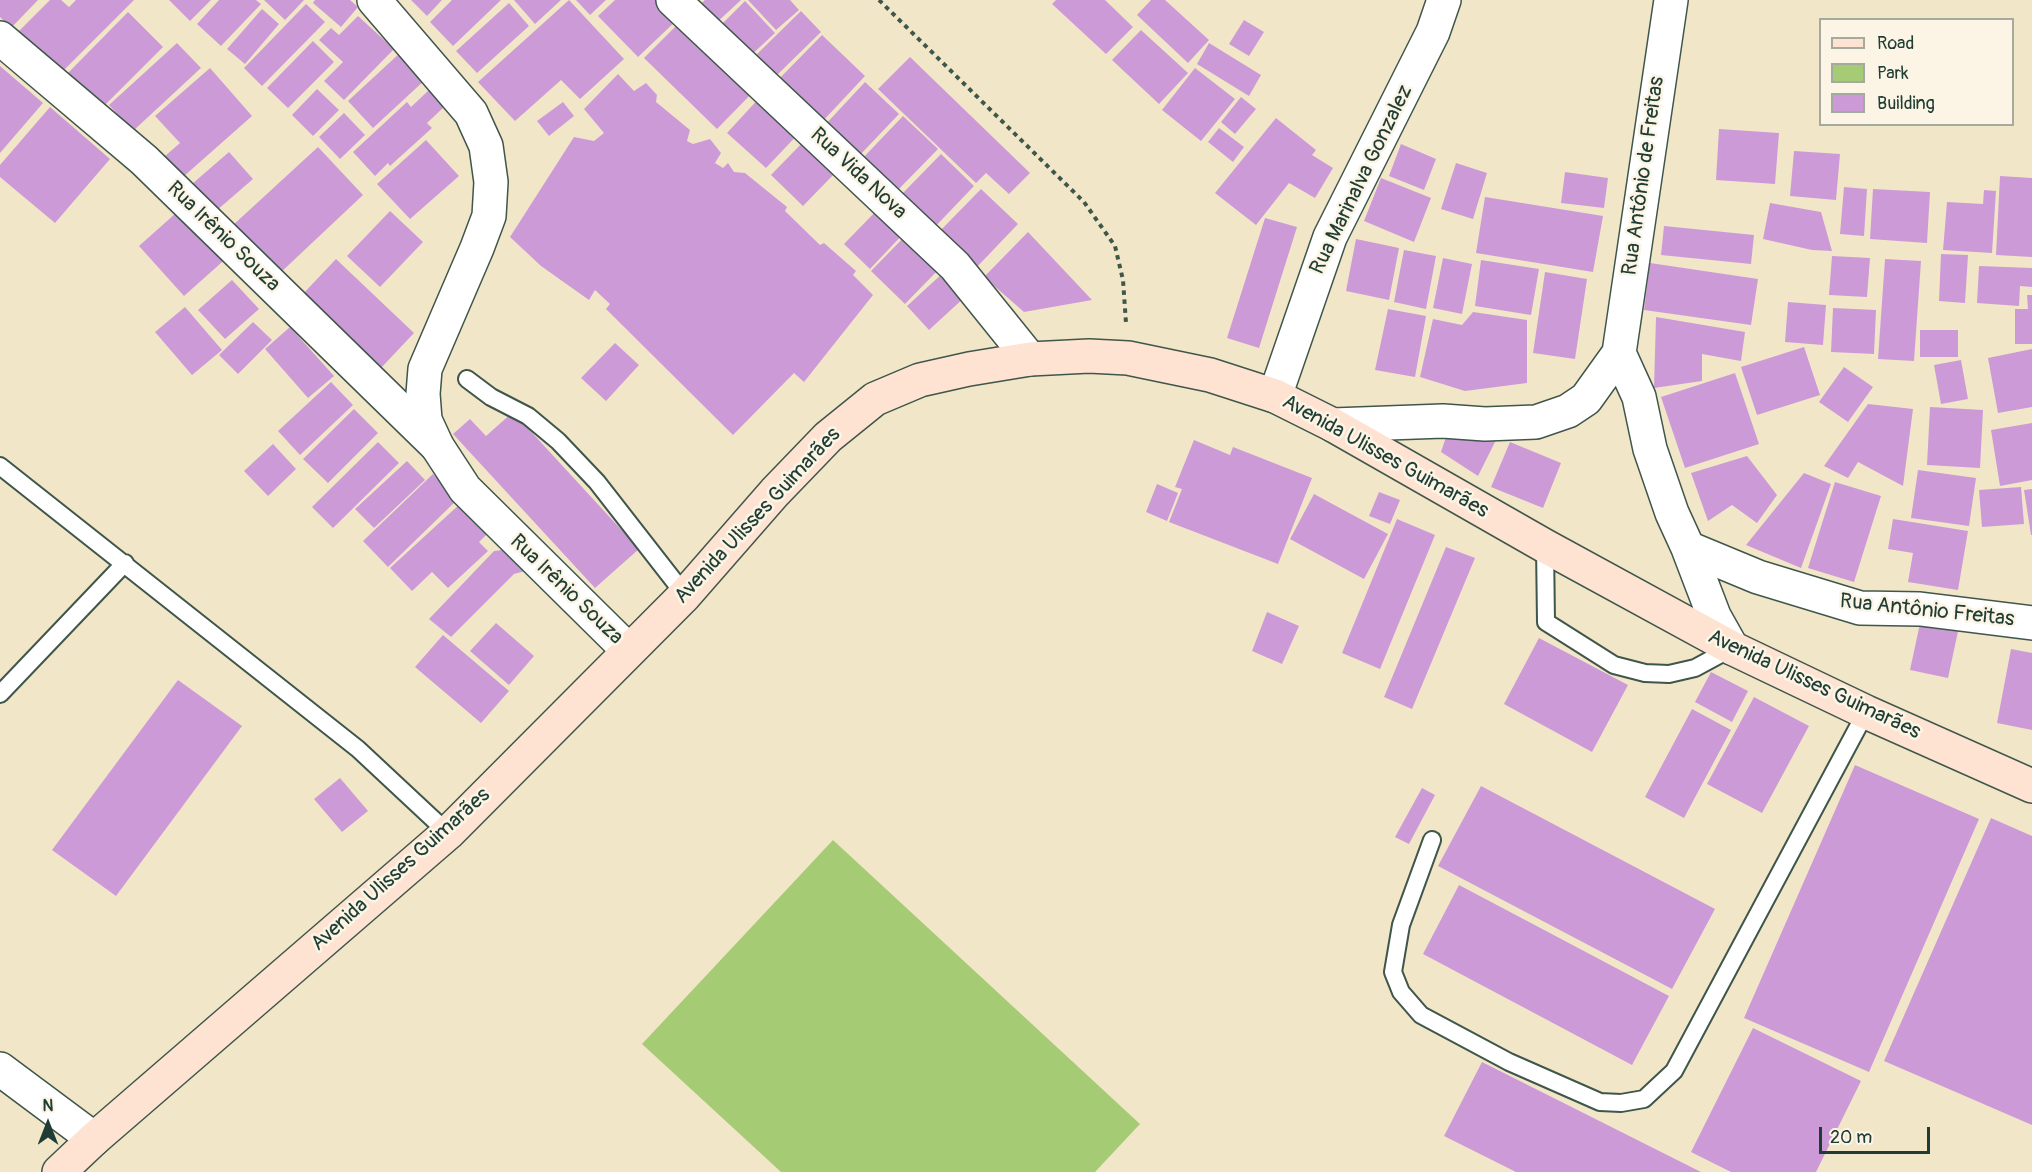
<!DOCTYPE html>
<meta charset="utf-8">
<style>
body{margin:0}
#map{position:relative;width:2032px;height:1172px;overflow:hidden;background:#f2e6c9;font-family:Pangolin,sans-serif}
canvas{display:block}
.legend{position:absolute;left:1819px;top:18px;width:195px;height:108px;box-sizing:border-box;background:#fcf5e5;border:2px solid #a4ab9e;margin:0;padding:8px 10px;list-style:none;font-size:18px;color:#1f3d34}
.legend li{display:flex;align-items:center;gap:12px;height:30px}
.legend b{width:30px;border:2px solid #a4ab9e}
.north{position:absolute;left:18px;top:1094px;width:60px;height:60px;-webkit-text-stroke:4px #fcf5e5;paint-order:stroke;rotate:0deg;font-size:16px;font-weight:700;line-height:24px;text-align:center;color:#1f3d34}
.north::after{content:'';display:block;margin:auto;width:21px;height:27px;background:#1f3d34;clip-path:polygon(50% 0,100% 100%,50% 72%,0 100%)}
.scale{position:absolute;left:1819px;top:1127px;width:111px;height:27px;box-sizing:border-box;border:3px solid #1f3d34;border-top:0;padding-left:8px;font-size:18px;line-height:21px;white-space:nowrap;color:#1f3d34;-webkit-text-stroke:4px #fcf5e5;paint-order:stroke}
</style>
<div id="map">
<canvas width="2032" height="1172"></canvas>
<ul class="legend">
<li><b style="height:8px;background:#fee3d2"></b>Road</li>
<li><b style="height:16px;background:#a6cb75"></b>Park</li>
<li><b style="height:16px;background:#cc9bd7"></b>Building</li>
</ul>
<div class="north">N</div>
<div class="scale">20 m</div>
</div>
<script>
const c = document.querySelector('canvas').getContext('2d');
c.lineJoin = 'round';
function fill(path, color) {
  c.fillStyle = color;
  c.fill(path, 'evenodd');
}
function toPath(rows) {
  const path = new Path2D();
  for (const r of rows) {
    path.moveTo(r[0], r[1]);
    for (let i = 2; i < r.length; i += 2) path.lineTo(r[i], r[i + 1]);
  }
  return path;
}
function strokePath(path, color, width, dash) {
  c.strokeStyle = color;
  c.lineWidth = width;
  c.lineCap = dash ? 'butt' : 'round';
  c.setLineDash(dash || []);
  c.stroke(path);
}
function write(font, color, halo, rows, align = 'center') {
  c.font = font + ' Pangolin,sans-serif';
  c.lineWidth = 5;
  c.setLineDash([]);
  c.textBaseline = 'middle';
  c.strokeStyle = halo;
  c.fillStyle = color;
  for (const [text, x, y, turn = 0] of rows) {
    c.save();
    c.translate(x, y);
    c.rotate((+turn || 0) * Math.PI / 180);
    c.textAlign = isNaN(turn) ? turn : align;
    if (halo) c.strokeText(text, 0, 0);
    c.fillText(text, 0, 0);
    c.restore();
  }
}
const green = toPath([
 [833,840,1140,1124,1095,1172,781,1172,642,1044]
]);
const building = toPath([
 [0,0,38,0,11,28,0,17],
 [50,0,61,0,69,7,76,0,134,0,60,74,17,33],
 [169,0,211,0,190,21],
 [219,0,256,0,261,4,221,46,197,24],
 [264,0,304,0,285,20],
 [315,0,350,0,358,7,341,27,313,3],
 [411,0,442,0,427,16],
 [452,0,501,0,453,46,430,22],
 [514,0,561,0,535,24],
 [569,0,624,59,580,99,561,80,515,121,478,82],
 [576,0,606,0,590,15],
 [615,0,660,0,678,19,638,57,598,16],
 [705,0,741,0,714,25,697,7],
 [748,0,790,0,799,10,776,30],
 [1056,0,1105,0,1133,27,1106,54,1052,4],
 [1151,0,1165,0,1209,40,1188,63,1137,15],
 [745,1,775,33,748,58,719,27],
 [509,3,529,26,477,73,456,51],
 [306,4,325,22,262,86,244,68],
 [262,9,279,24,245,64,227,49],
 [801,11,821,32,776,76,755,56],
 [128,12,163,47,103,107,68,73],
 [358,16,394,49,344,100,324,81,343,62,319,40,331,28,339,35],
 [683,19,756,89,717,129,644,58],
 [1244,20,1264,32,1249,56,1229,44],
 [1141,30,1188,73,1159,104,1112,60],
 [822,35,865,76,821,123,777,81],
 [313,41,334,62,288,108,267,88],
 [177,43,201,68,133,131,109,105],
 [1209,43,1261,75,1249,96,1197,64],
 [401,52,426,79,373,128,348,101],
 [910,57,1030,173,1009,194,986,173,976,183,878,89],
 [0,66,43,103,0,153],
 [210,68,252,116,183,177,164,157,180,143,155,116],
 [1195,68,1235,99,1201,141,1162,110],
 [618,74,634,91,646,83,657,95,656,102,690,130,687,141,693,144,710,139,721,153,715,163,723,168,728,163,734,172,745,173,787,207,785,211,820,245,824,243,856,271,853,275,873,295,804,382,794,373,733,435,606,309,610,304,595,290,589,300,541,266,510,237,574,137,594,141,604,133,584,109],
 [865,82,899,114,858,157,824,126],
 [317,89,339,110,313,136,292,115],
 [429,90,444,107,427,123,432,128,390,166,388,163,375,176,353,152,407,102,411,107],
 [762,95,801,131,766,168,727,133],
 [1241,97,1256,109,1235,134,1221,122],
 [563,102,574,116,549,136,537,121],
 [50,107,110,159,55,223,0,177,0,165],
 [344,113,365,135,340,159,319,137],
 [903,116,938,149,894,194,860,161],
 [1276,118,1316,150,1312,155,1333,168,1315,198,1289,183,1256,225,1215,193],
 [1219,128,1244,147,1233,162,1208,142],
 [1719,129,1779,133,1775,184,1716,180],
 [806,139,838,170,803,206,771,175],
 [426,140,459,176,410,219,377,184],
 [1401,144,1436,159,1424,190,1389,176],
 [318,147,363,195,278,275,232,226],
 [1794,151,1840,154,1836,200,1790,196],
 [229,152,253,179,216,211,192,184],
 [941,154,974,186,931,231,898,198],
 [1456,163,1487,173,1473,219,1441,209],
 [1565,172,1608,178,1604,208,1561,203],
 [2000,176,2032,178,2032,257,1996,255],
 [1381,178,1431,198,1414,242,1364,221],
 [1844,187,1867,189,1864,236,1840,234],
 [981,189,1018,224,974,270,937,234],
 [1873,189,1930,192,1927,243,1870,239],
 [1984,190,1996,191,1992,253,1943,250,1947,202,1983,204],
 [1485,197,1603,216,1593,272,1476,253],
 [1770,203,1821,212,1832,251,1812,250,1763,239],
 [185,205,230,255,184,296,139,246],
 [879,208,905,232,870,269,844,244],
 [390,211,423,242,380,287,347,256],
 [1265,218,1297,227,1259,348,1227,338],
 [1664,226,1754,235,1751,264,1661,255],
 [1028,232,1092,300,1024,312,984,277],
 [907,234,941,267,905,304,871,271],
 [1356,239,1399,248,1389,300,1346,291],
 [1404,250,1436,256,1426,309,1394,302],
 [1941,254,1968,255,1965,303,1939,301],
 [1832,256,1870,258,1867,297,1829,295],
 [1443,258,1472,264,1462,314,1433,308],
 [336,259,414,333,380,369,302,295],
 [1885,259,1921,261,1914,361,1878,359],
 [1481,260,1539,269,1531,315,1475,306],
 [1650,263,1758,279,1751,325,1644,310],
 [1979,266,2032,268,2032,287,2020,286,2019,306,1977,303],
 [944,272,966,296,929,330,907,306],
 [1545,272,1587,279,1575,359,1533,353],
 [232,280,259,309,225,339,198,310],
 [2027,295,2032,295,2032,344,2015,344,2015,309,2028,309],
 [1788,302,1826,305,1823,345,1785,342],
 [185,307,222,350,192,375,155,332],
 [1833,308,1876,310,1874,354,1831,352],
 [1388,309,1426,316,1415,377,1375,370],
 [1473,312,1527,320,1527,383,1465,391,1420,377,1433,319,1462,325],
 [1656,317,1745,332,1741,361,1702,354,1702,381,1654,388],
 [253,322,272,340,238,374,219,355],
 [290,327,334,376,308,398,265,349],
 [1920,330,1958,330,1958,357,1920,357],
 [615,343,639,365,606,401,581,378],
 [1804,347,1820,395,1757,415,1741,367],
 [2032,349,2032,407,1998,413,1988,358],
 [1961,360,1968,399,1941,404,1934,365],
 [1844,367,1873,387,1848,422,1819,402],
 [1735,373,1759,444,1685,468,1661,397],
 [331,382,353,405,300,455,278,431],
 [1868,404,1913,409,1903,486,1858,462,1848,478,1824,466],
 [1930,407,1983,410,1980,468,1927,465],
 [354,409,378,433,328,483,303,459],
 [513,412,639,549,595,588,453,434,470,419,486,436],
 [2032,423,2032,480,2000,486,1991,430],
 [1449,428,1499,434,1478,476,1441,452],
 [1194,440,1230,455,1233,447,1312,478,1278,564,1169,522,1182,489,1175,487],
 [378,442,399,463,333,528,312,507],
 [1510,442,1561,463,1543,508,1491,487],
 [273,444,296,469,268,496,244,471],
 [1747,456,1777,495,1757,523,1732,505,1708,521,1691,473],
 [407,461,425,480,374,528,355,509],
 [1918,470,1976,478,1969,526,1911,518],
 [1804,473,1831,484,1801,568,1746,545],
 [433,474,458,499,388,567,363,541],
 [1835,482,1881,496,1854,582,1808,568],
 [1157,484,1178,493,1167,521,1146,512],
 [2021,487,2024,524,1982,527,1979,490],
 [2032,489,2032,535,2031,535,2024,490],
 [1379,492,1400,500,1390,524,1369,516],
 [1314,494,1388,534,1364,579,1290,539],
 [461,503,489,532,479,542,488,551,448,588,432,572,412,591,390,568],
 [1397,519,1435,535,1380,669,1342,653],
 [1893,519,1968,531,1958,590,1908,582,1913,553,1888,549],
 [1446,547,1475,558,1412,709,1384,697],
 [502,550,525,571,514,574,451,637,429,619,494,551],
 [1267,612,1299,626,1282,664,1252,651],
 [1922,614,1960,622,1948,678,1910,670],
 [496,623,534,656,509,685,470,651],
 [443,635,509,691,481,723,415,667],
 [1539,638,1628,685,1592,752,1504,704],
 [2011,649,2032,653,2032,730,1997,723],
 [1711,672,1748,691,1732,722,1695,702],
 [178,680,242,726,116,896,52,850],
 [1754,697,1809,726,1762,813,1707,784],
 [1692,709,1731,730,1684,818,1645,797],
 [1855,765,1979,819,1869,1072,1744,1018],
 [340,778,368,811,342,832,314,799],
 [1481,786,1715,909,1672,989,1438,866],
 [1422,788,1435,795,1409,844,1395,837],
 [1991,818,2032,836,2032,1125,1884,1061],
 [1459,885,1669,996,1632,1065,1423,954],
 [1753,1028,1861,1081,1816,1172,1731,1172,1691,1152],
 [1482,1062,1701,1172,1516,1172,1444,1136]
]);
const path = toPath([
 [879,0,1084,202,1115,246,1123,280,1126,323]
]);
const service = toPath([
 [467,379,491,397,528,416,558,441,597,482,685,595],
 [0,466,358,749,448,833],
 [1545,546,1546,622,1614,665,1645,673,1669,674,1695,668,1732,648],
 [0,694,125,563],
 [1432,840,1401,925,1393,972,1401,992,1421,1015,1509,1062,1600,1102,1621,1103,1644,1099,1674,1071,1866,712]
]);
const minor = toPath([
 [673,0,955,266,1030,359],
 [0,38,144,160,437,446],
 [1619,353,1639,397,1650,449,1672,513,1688,548,1714,616,1732,648],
 [1275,396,1330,237,1433,32,1444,0],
 [1333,425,1443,421,1485,424,1536,422,1568,411,1586,399,1619,353,1671,0],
 [1688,548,1758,577,1860,608,1920,609,2032,623],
 [0,1069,94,1139]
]);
const tertiary = toPath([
 [374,0,471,113,486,146,491,182,489,216,477,248,425,369,423,394,425,420,437,446,465,489,628,650]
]);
const secondary = toPath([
 [59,1172,94,1139,448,833,685,595,775,492,828,437,875,399,920,380,969,369,1030,359,1089,356,1128,358,1210,375,1275,396,1333,425,1545,546,1732,648,1866,712,2032,786]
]);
const streetNames = [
 ["Rua Vida Nova",858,174,43],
 ["Rua Antônio de Freitas",1644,176,-82],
 ["Rua Marinalva Gonzalez",1362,180,-64],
 ["Rua Irênio Souza",223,237,44],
 ["Avenida Ulisses Guimarães",1385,457,29],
 ["Avenida Ulisses Guimarães",758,516,-47],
 ["Rua Irênio Souza",566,590,44],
 ["Rua Antônio Freitas",1927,611,6],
 ["Avenida Ulisses Guimarães",1814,685,25],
 ["Avenida Ulisses Guimarães",401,870,-42]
];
fill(green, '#a6cb75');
fill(building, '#cc9bd7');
strokePath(service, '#3f564a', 20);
strokePath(minor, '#3f564a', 36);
strokePath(tertiary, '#3f564a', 36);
strokePath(secondary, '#3f564a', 36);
strokePath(path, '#3f564a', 4, [4.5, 4.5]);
strokePath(service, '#fff', 16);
strokePath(minor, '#fff', 33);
strokePath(tertiary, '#fff', 33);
strokePath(secondary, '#fee3d2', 33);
write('21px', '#1f3d34', '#fcf5e5', streetNames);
</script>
